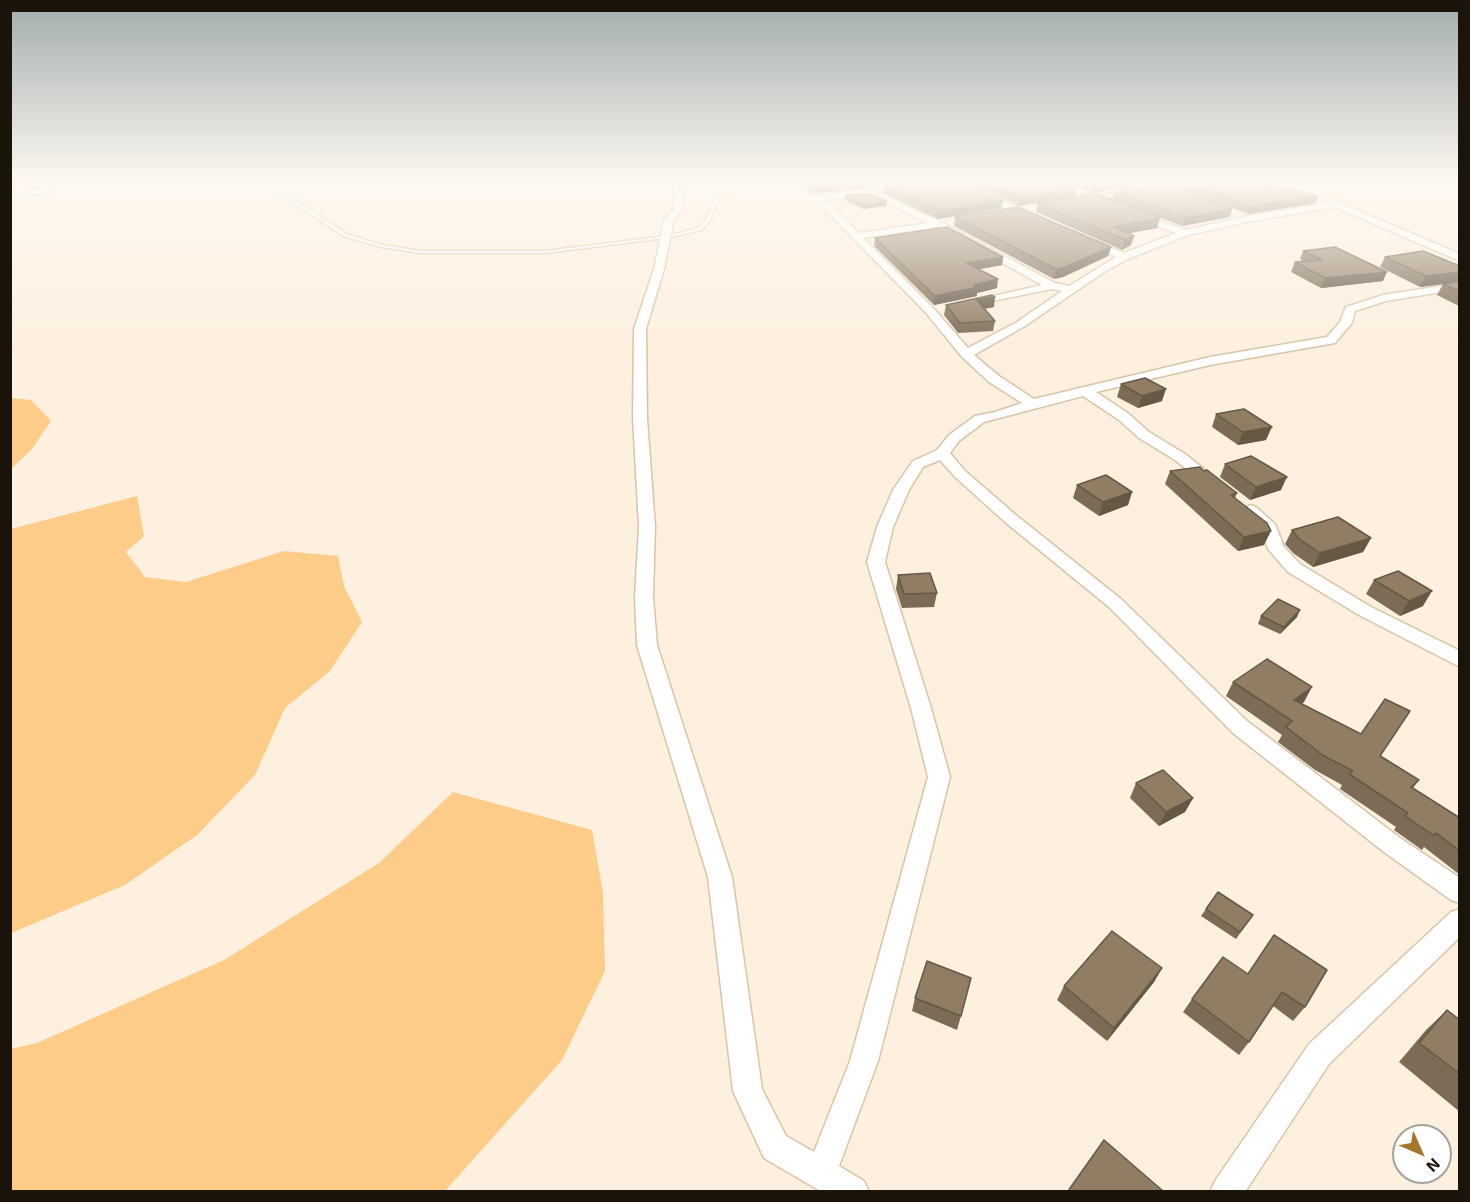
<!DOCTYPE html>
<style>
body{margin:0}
#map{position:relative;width:1470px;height:1202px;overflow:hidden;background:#fdf0df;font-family:"Exo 2",sans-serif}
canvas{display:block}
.frame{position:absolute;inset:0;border:12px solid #1b140a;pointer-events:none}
.north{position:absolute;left:1392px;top:1124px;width:60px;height:60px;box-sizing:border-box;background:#fff;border:2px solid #a4a19d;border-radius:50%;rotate:135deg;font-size:16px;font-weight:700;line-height:24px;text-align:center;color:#1b140a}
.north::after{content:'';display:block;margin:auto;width:21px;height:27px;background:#a6762a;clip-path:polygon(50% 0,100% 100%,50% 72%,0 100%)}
</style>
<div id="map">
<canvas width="1470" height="1202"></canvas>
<div class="frame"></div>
<div class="north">N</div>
</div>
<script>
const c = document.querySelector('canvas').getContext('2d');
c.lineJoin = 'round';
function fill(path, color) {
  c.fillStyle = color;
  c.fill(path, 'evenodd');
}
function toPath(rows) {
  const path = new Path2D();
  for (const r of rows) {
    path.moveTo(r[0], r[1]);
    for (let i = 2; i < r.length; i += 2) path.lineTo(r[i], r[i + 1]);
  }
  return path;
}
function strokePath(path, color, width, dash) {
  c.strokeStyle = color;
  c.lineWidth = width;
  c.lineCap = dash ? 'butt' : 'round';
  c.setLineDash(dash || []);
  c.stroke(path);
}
const green = toPath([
 [11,398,31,400,51,421,32,449,11,469],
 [137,496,144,536,126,552,145,577,186,582,284,551,338,556,344,586,362,622,330,671,285,708,255,775,197,835,125,885,11,933,11,529],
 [453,792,592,830,603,893,605,971,562,1060,445,1191,11,1191,11,1049,37,1043,224,960,379,863]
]);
const lane = toPath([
 [723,182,727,182,709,222,702,230,666,238,545,253,421,253,381,247,343,236,286,198,264,186,267,185,290,196,347,234,382,245,421,251,545,251,666,236,698,228,705,221,723,182]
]);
const street = toPath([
 [55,182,64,182,46,193,10,199,10,194,41,189,55,182],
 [674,182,682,182,682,208,674,220,664,269,646,329,647,418,655,527,653,597,657,645,732,877,762,1089,786,1136,814,1152,850,1061,928,777,911,708,867,562,877,527,893,490,913,461,937,450,949,435,975,416,995,412,1022,403,989,382,962,357,927,314,817,201,817,197,860,189,876,192,941,222,1055,283,1069,286,1116,257,1085,243,1085,239,1091,239,1124,253,1176,233,1133,217,1131,215,1136,212,1186,230,1247,216,1326,203,1322,200,1326,197,1460,254,1460,261,1335,207,1247,222,1188,235,1128,259,1104,272,1025,326,974,355,999,376,1034,399,1210,357,1327,337,1340,322,1346,307,1383,295,1460,283,1460,289,1386,301,1355,311,1352,323,1335,343,1210,365,1096,392,1129,414,1149,432,1185,454,1218,480,1221,483,1218,486,1208,486,1175,460,1139,438,1119,420,1083,396,984,422,959,441,950,453,965,471,1017,516,1121,599,1247,721,1400,838,1460,878,1460,903,1451,900,1384,852,1233,733,1109,607,1005,522,955,477,940,460,923,467,909,490,893,527,885,562,931,708,950,777,878,1061,839,1166,864,1181,869,1192,822,1192,764,1158,733,1091,708,877,637,645,635,597,639,527,633,418,634,329,654,269,664,220,674,208,674,182],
 [860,195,871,196,928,223,859,233,826,200,860,195],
 [937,227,1042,285,967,302,967,306,1052,289,1062,291,1017,322,968,348,935,310,863,238,937,227],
 [950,182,960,182,1040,218,1032,220,950,182],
 [1173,182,1189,182,1080,203,1076,200,1173,182],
 [1324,182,1332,182,1316,197,1310,197,1310,193,1324,182],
 [1250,505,1256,507,1275,524,1284,547,1300,564,1371,607,1460,651,1460,667,1359,615,1288,572,1268,549,1261,529,1242,510,1250,505],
 [1460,909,1460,937,1329,1064,1245,1192,1210,1192,1215,1181,1309,1044,1451,912,1460,909]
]);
const wall = toPath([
 [801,182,911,182,870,185,865,188,812,194],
 [964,182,1059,182,1075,196,1019,206],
 [1064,182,1137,182,1136,185,1094,193],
 [1183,182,1316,203,1248,214,1181,188],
 [884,186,1003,201,1001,208,938,219,883,193],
 [1114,191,1232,209,1230,217,1182,226,1112,199],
 [845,195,886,206,863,209,845,200],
 [1038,203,1160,218,1157,228,1129,233,1131,245,1122,250,1036,212],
 [955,217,1111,247,1108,256,1063,277,1054,279,954,226],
 [875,238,1003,257,1002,265,979,269,997,288,977,293,977,296,934,305,874,246],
 [1303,251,1383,281,1321,288,1291,272,1295,262,1304,262,1300,259],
 [1385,257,1460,266,1460,305,1457,305,1437,295,1443,284,1448,283,1420,287,1380,267],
 [946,305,994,307,984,309,995,321,993,331,958,333,944,315],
 [1121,384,1162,401,1138,408,1117,397],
 [1216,414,1266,440,1238,445,1212,427],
 [1225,464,1281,490,1250,500,1220,477],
 [1170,471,1204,471,1237,493,1235,498,1264,545,1238,551,1165,484],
 [1077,485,1132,492,1128,505,1099,516,1073,498],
 [1292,530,1371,538,1363,552,1313,567,1293,553,1285,544],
 [898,575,937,593,934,607,902,608,896,589],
 [1374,580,1423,606,1400,616,1366,594],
 [1261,616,1297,617,1280,634,1258,624],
 [1233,682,1304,702,1301,704,1419,780,1413,788,1460,818,1460,875,1424,847,1422,850,1394,830,1396,827,1340,789,1342,785,1315,770,1278,742,1282,735,1226,696],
 [1136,783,1193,798,1185,812,1159,826,1130,798],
 [1206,909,1253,915,1236,939,1201,916],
 [1274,935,1305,1007,1293,1021,1273,1006,1249,1042,1239,1055,1183,1012,1192,999,1248,974],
 [1162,968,1154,982,1107,1041,1057,1000,1064,986],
 [915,998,961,1016,957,1030,912,1011],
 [1447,1010,1460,1020,1460,1112,1399,1062,1426,1030]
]);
const shadedWall = toPath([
 [861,182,912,182,870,185,865,188,812,194,812,187],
 [1118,182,1137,182,1136,185,1094,193,1096,186],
 [1077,189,1075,196,1019,206,1021,199],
 [1318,196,1316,203,1248,214,1250,207],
 [887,201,886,206,863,209,863,205],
 [1003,201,1001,208,938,219,939,211],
 [1232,209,1230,217,1182,226,1185,218],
 [1160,218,1157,228,1115,236,1114,227],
 [1134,236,1131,245,1122,250,1125,240],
 [1111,247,1108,256,1063,277,1054,279,1056,269],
 [1003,257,1002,265,965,272,966,263],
 [1387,272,1383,281,1321,288,1325,278],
 [1460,272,1460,282,1420,287,1426,276],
 [998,279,997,288,977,293,977,296,934,305,935,296,974,285],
 [995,297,994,307,976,310,977,300],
 [1166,389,1162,401,1138,408,1142,396],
 [1272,427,1266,440,1238,445,1243,432],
 [1287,477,1281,490,1250,500,1256,487],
 [1132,492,1128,505,1099,516,1103,502],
 [1271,531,1264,545,1238,551,1244,537],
 [1371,538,1363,552,1313,567,1320,553],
 [1432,591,1423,606,1400,616,1409,601],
 [1300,610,1297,617,1280,634,1284,627],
 [1312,687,1304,702,1286,715,1294,700],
 [1193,798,1185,812,1159,826,1166,812],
 [1162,968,1154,982,1107,1041,1114,1028]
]);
const building = toPath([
 [807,182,861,182,812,187,807,182],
 [916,182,960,182,1003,201,939,211,884,186,916,182],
 [981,182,1059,182,1077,189,1021,199,981,182],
 [1084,182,1118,182,1096,186,1084,182],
 [1165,182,1232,209,1185,218,1114,191,1165,182],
 [1183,182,1260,182,1318,196,1250,207,1183,182],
 [1095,193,1160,218,1114,227,1134,236,1125,240,1038,203,1095,193],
 [871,194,887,201,863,205,845,195,871,194],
 [1018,207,1111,247,1065,267,1056,269,955,217,1018,207],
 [947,227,1003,257,966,263,998,279,974,285,978,287,935,296,875,238,947,227],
 [1335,247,1387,272,1325,278,1295,262,1322,260,1303,251,1335,247],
 [1423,251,1460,266,1460,272,1426,276,1385,257,1423,251],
 [1460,281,1460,292,1443,284,1460,281],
 [992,295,995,297,977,300,995,321,960,323,946,305,992,295],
 [1145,378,1166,389,1142,396,1121,384,1145,378],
 [1244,409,1272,427,1243,432,1216,414,1244,409],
 [1251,456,1287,477,1256,487,1225,464,1251,456],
 [1200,467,1204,471,1207,470,1237,493,1231,495,1267,523,1271,531,1244,537,1170,471,1200,467],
 [1106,475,1132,492,1103,502,1077,485,1106,475],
 [1338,517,1371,538,1320,553,1299,539,1292,530,1338,517],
 [1398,571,1432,591,1409,601,1374,580,1398,571],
 [930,573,937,593,904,594,898,575,930,573],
 [1278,599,1300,610,1284,627,1261,616,1278,599],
 [1267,659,1312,687,1294,700,1361,734,1385,699,1410,711,1380,756,1419,780,1411,787,1460,818,1460,851,1436,833,1433,835,1405,816,1408,813,1349,774,1353,771,1324,756,1286,727,1292,721,1233,682,1267,659],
 [1163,770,1193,798,1166,812,1136,783,1163,770],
 [1218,892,1253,915,1240,932,1206,909,1218,892],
 [1112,931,1162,968,1114,1028,1064,986,1112,931],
 [1274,935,1327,970,1305,1007,1282,992,1249,1042,1192,999,1223,957,1248,974,1274,935],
 [927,961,971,978,961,1016,915,998,927,961],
 [1447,1010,1460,1020,1460,1074,1419,1043,1447,1010],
 [1104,1140,1163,1191,1068,1191,1104,1140]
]);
fill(green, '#fdcc88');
strokePath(lane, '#d9c4a8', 3);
strokePath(street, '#d9c4a8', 3);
fill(lane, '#fff');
fill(street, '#fff');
fill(wall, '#7c6c55');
fill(shadedWall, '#655845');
fill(building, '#907d63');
strokePath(building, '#655845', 1.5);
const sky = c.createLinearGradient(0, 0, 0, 350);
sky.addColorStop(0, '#a1adad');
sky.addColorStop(0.52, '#fef8f1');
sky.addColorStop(1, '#fef8f100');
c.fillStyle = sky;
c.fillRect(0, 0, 1470, 350);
</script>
